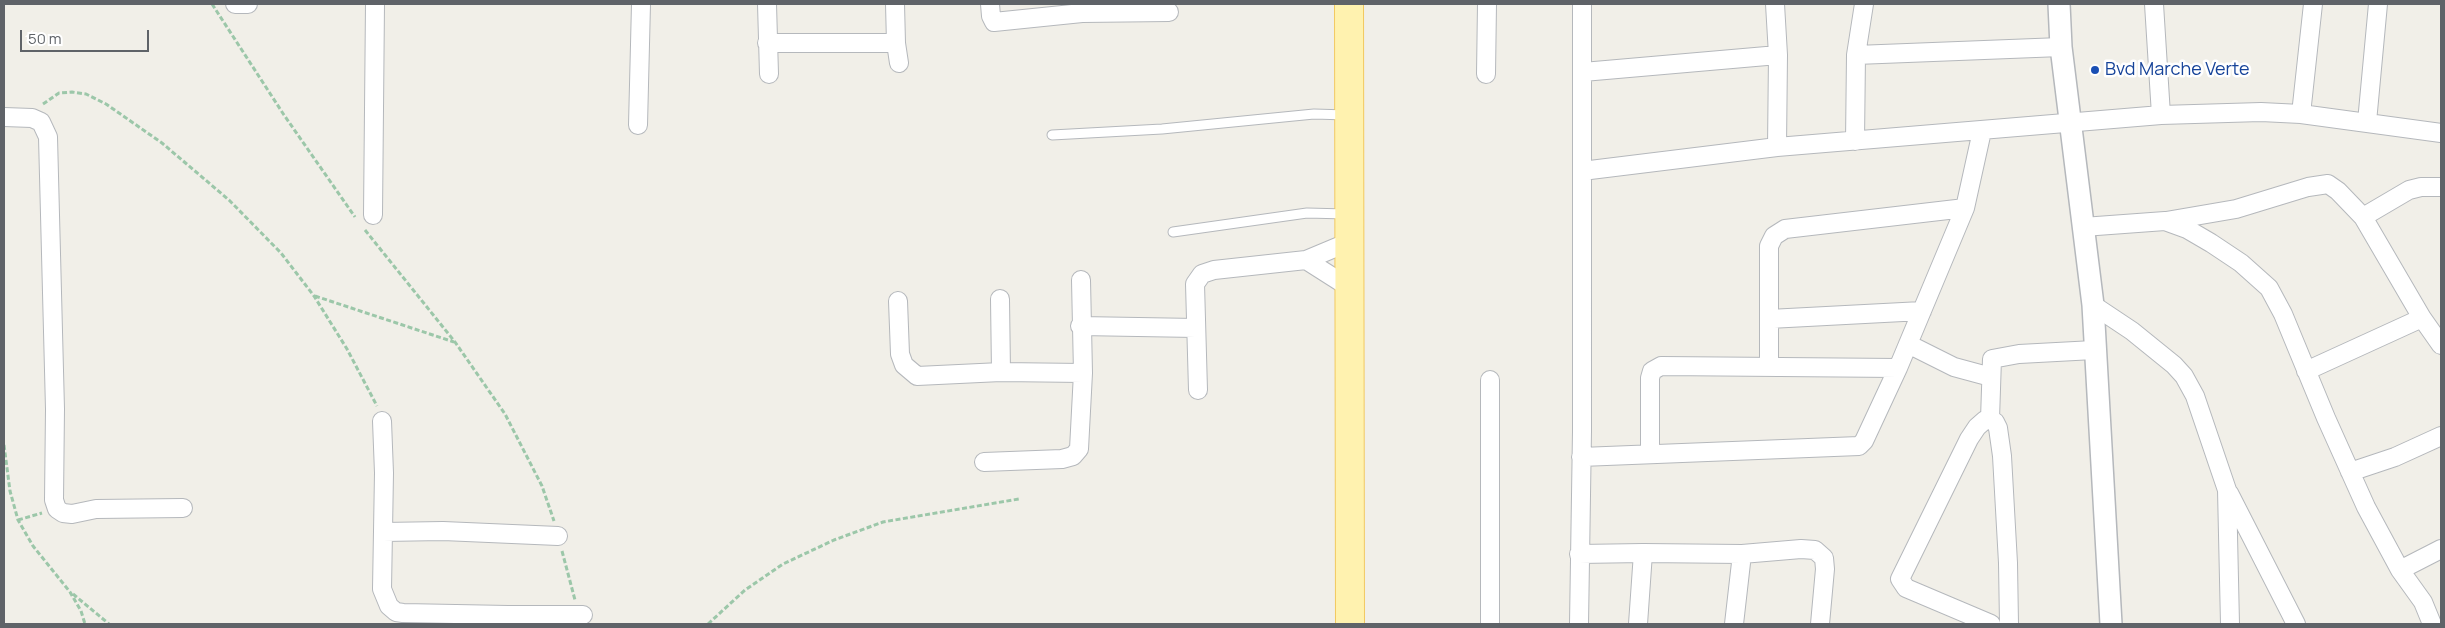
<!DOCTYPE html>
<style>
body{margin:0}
#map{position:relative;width:2445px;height:628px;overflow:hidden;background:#f1efe8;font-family:Manrope,sans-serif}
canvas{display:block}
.frame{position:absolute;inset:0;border:5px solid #5f6368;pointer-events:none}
.scale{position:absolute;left:20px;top:30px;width:129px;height:22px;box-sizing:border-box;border:2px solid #5f6368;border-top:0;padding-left:6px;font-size:15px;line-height:18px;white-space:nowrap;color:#5f6368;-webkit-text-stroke:4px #fff;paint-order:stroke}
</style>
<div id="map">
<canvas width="2445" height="628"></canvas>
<div class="frame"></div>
<div class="scale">50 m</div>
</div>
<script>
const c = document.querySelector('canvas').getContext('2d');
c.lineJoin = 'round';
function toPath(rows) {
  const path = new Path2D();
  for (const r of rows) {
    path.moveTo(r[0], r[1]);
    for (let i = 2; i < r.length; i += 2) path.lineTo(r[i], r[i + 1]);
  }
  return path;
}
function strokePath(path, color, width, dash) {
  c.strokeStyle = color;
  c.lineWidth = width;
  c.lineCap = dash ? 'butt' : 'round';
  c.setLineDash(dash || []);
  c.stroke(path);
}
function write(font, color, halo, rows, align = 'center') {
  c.font = font + ' Manrope,sans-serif';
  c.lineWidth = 5;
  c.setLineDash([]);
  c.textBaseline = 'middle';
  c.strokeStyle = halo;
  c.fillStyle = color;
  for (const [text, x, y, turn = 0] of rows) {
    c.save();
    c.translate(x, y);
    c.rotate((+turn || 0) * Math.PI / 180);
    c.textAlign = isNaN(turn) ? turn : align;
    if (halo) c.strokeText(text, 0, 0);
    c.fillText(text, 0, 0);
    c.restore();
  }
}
const path = toPath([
 [212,4,284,115,355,217],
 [43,104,59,93,72,92,86,94,106,104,162,143,229,200,281,253,314,296,347,349,377,406],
 [365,230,455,342,505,414,542,486,554,521],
 [315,296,454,342],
 [4,445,10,491,18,520,33,546,70,592,81,611,85,624],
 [18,520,42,513],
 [562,551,575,600],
 [73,594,109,624],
 [708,624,745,590,783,564,834,540,883,522,1019,499]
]);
const service = toPath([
 [1052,135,1162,129,1314,114,1347,115],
 [1173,232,1307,213,1346,214]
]);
const minor = toPath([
 [235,4,248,4],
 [767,4,769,74],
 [895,4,896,43,899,63],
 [990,4,991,16,994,22,1082,13,1169,12],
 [1775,4,1778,55,1777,147],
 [2154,4,2161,115],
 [767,43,896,43],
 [1856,55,2061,47],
 [1583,72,1778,55],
 [1486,74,1487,4],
 [2301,114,2313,4],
 [4,117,32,118,41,122,48,137,55,409,54,500,57,509,63,513,72,514,96,509,183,508],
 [2367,122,2378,4],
 [638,125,641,4],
 [1855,141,1856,55,1864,4],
 [1582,171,1777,147,2161,115,2261,112,2301,114,2441,133],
 [373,215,375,4],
 [2363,217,2409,190,2421,187,2441,187],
 [2166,221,2236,209,2308,187,2328,184,2338,191,2363,217,2422,318],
 [2083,227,2165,221,2187,229,2211,243,2241,263,2269,288,2283,314,2326,418,2366,507,2400,570,2423,602,2432,624],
 [1306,260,1350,288],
 [1000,299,1001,372],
 [898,301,900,354,904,365,917,376,1001,372,1083,373],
 [2093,305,2132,331,2174,365,2184,376,2195,396,2227,490,2230,624],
 [1769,319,1922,311],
 [1080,326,1196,328],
 [1908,344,1954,367,1991,377],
 [1769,367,1769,246,1774,236,1785,229,1965,208,1982,131],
 [2306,371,2422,318,2441,345],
 [1490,380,1490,624],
 [1198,390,1195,284,1202,274,1214,270,1306,260,1349,242],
 [1990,419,1992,359,2019,354,2094,350],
 [382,421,384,473,382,589,389,606,396,612,403,613,508,615,509,624],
 [1650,454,1650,378,1652,371,1661,366,1898,368],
 [1581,457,1859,446,1864,441,1898,368,1965,208],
 [984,462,1062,459,1073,456,1079,449,1083,373,1081,280],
 [2350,472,2395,457,2441,436],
 [2229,493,2296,624],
 [383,532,443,531,558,536],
 [1579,554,1643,553],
 [2400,570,2441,549],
 [508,615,583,615],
 [1579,624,1582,431,1582,4],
 [1638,624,1643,553,1742,554],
 [1734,624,1742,554,1801,549,1815,550,1824,558,1825,569,1820,624],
 [1991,624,1906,588,1900,579,1969,439,1977,427,1985,420,1990,419,1995,422,1998,428,2002,456,2008,563,2009,624]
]);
const tertiary = toPath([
 [2059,4,2061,47,2093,305,2111,624]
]);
const primary = toPath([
 [1349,4,1350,624]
]);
const markers = [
 [2095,70,5,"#1a4fb4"]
];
const transitNames = [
 ["Bvd Marche Verte",2105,70]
];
strokePath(service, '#b5b8bc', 11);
strokePath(minor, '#b5b8bc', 20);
strokePath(tertiary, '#b5b8bc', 24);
strokePath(primary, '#f2c960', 30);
strokePath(path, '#9cc7a9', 3, [5, 2.5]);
strokePath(service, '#fff', 9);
strokePath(minor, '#fff', 18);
strokePath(tertiary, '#fff', 21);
strokePath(primary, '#fff2af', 28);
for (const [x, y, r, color] of markers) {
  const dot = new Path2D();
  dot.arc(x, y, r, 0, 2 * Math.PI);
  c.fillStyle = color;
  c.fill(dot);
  strokePath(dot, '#fff', 2);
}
write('18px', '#164399', '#fff', transitNames, 'left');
</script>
